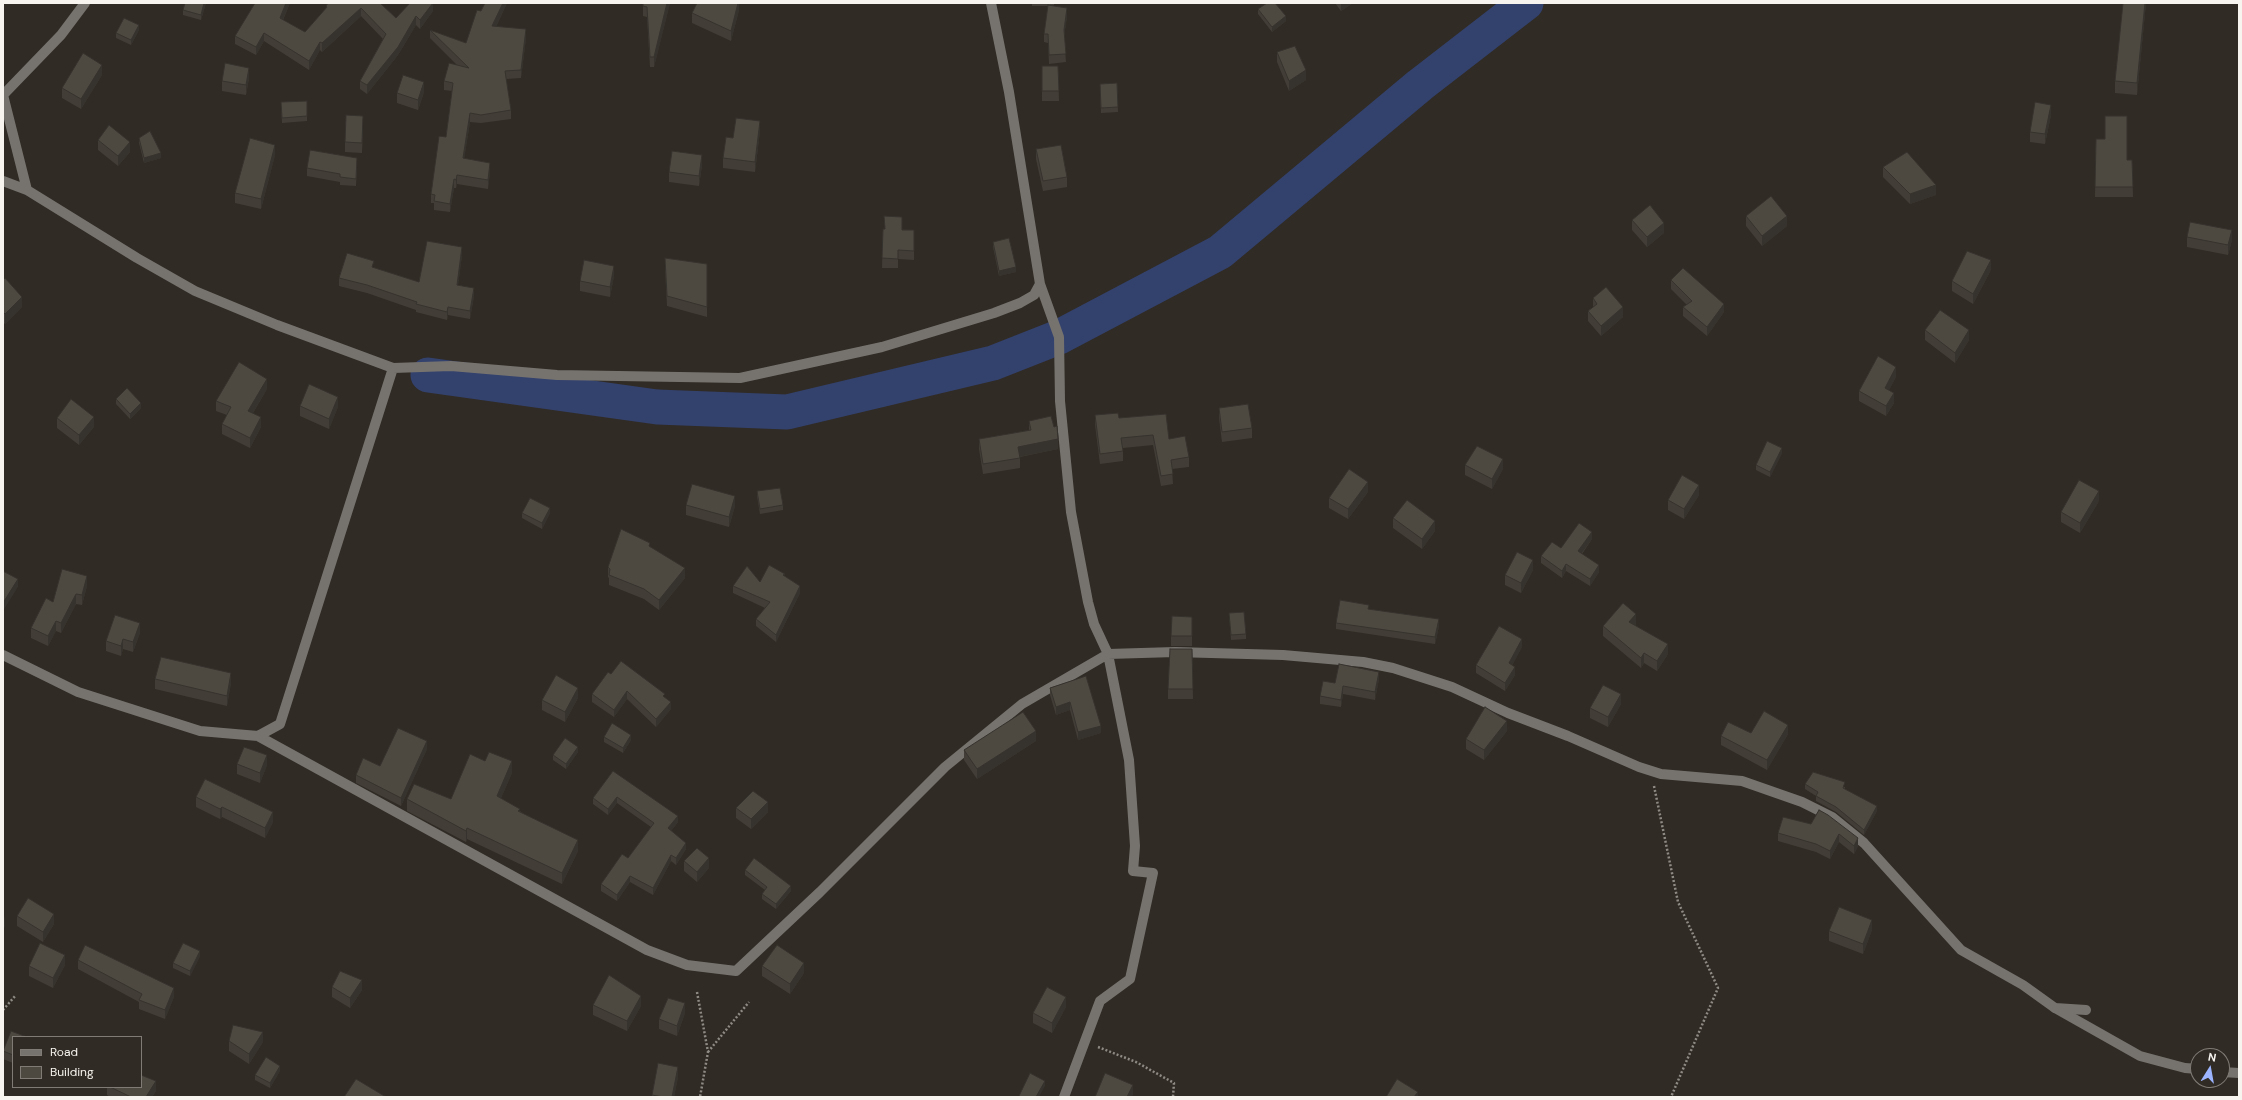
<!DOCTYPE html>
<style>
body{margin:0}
#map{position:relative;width:2242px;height:1100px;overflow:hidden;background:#302b24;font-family:"DM Sans",sans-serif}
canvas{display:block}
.frame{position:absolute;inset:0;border:4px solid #f7f4ef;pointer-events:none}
.legend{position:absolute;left:12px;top:1036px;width:130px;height:52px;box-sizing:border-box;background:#302b24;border:1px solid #807b75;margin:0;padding:5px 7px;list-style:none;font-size:12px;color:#f7f4ef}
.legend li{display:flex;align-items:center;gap:8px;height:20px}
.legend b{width:20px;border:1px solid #807b75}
.north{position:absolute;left:2190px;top:1048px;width:40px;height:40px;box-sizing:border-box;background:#302b24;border:1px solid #807b75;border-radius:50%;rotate:11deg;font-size:11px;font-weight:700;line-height:16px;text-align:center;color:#f7f4ef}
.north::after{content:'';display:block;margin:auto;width:14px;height:18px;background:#9bb4fd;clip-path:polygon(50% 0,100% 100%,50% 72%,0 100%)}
</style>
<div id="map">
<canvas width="2242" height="1100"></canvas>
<div class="frame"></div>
<ul class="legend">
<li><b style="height:5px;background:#76736f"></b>Road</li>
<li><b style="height:11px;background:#4d4840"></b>Building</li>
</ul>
<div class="north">N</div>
</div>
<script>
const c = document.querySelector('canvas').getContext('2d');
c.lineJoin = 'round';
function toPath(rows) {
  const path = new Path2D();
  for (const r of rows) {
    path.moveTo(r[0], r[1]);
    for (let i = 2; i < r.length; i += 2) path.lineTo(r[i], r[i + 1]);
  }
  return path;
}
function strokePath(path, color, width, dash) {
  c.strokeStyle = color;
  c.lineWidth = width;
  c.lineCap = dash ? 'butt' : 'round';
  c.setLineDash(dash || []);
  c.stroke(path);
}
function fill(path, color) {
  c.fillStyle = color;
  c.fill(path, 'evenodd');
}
const river = toPath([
 [428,375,657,407,787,412,993,363,1059,337,1220,252,1420,85,1526,3]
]);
const path = toPath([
 [1654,786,1678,902,1718,988,1671,1097],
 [697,992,708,1052,700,1097],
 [3,1010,16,995],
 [1098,1047,1136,1062,1174,1083,1173,1097],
 [708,1052,749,1002]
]);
const service = toPath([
 [2055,1008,2140,1056,2185,1068,2198,1069],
 [2222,1072,2239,1073]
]);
const minor = toPath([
 [3,95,61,35,85,3],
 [3,95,27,190],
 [3,181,27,190,137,258,195,291,277,325,393,368,451,366,557,375,740,378,882,347,994,313,1020,303,1034,295,1040,284,1009,92,991,3],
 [1040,284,1059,337,1060,401,1071,512,1088,602,1094,624,1108,654,1129,760,1135,846,1133,871,1153,873,1130,979,1100,1001,1064,1097],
 [3,655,78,692,200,731,258,736,280,724,393,368],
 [258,736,647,950,687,965,736,971,820,892,945,767,1022,704,1108,654,1175,652,1283,655,1363,662,1393,668,1452,687,1508,713,1568,736,1639,767,1661,774,1742,781,1802,802,1832,817,1864,843,1961,950,2023,985,2055,1008,2086,1010]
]);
const wall = toPath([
 [206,3,201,20,183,15,183,10],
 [290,3,283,20,305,32,326,9,326,6,380,3,396,18,433,11,420,29,416,25,398,55,367,94,360,89,360,81,383,39,361,16,322,52,320,50,309,70,264,41,256,55,235,44,235,36],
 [485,3,507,3,496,27,526,38,521,78,506,79,511,110,511,119,481,123,470,122,464,159,490,172,488,189,457,184,456,188,454,188,450,212,434,210,434,203,431,203,431,194,446,137,452,91,444,90,444,81,457,65,430,38,430,30,466,43],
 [670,3,654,67,650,67,647,17,643,16,643,6],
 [739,3,739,10,731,41,692,23,692,13],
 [1032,3,1054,3,1054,5,1051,6,1067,17,1064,36,1066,62,1049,64,1048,43,1044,42,1044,34,1048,6,1032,6],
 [1335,3,1353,3,1341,11],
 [2146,3,2137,95,2115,93,2115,81],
 [1258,9,1286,21,1272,32,1258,14],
 [139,30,131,45,116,38,116,33],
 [1277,52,1306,80,1289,91,1277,62],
 [1042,66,1058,66,1059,101,1042,101],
 [102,75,81,109,62,98,62,88],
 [249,78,246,95,222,91,222,81],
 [1117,83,1118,112,1101,113,1100,89],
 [424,92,418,110,397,103,397,93],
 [307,101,307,121,282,123,281,102],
 [2051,115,2045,144,2030,142,2030,132],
 [363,126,362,153,345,152,345,142],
 [760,131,755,172,723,168,723,158,733,138],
 [139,138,161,158,144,163,139,143],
 [2096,139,2105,139,2127,160,2132,160,2133,197,2095,197],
 [98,140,130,152,118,166,98,150],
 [1036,149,1067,177,1067,187,1043,191,1036,159],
 [275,155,261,209,235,203,235,193],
 [702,165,699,186,669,182,669,172],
 [357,166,356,186,340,185,340,182,307,176,307,168],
 [1883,167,1936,195,1910,204,1883,177],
 [1746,216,1787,226,1762,246,1746,226],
 [1632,220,1664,233,1647,247,1632,230],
 [883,229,914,230,914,260,898,259,898,268,882,268],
 [2187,237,2232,240,2228,255,2187,247],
 [993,242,1016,272,999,276,993,247],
 [462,255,458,285,474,296,470,319,448,315,447,320,416,312,416,310,367,293,339,286,339,278,374,268,419,282],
 [665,258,707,264,707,317,667,306,665,268],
 [1991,270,1973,304,1952,291,1952,281],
 [614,276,610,297,580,291,580,281],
 [3,280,22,307,5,324,3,322],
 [1671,280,1724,312,1707,336,1683,316,1683,307,1687,305,1671,289],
 [1593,298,1623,317,1601,336,1588,321,1588,311,1593,307],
 [1925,330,1969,340,1955,363,1925,340],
 [1896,377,1889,390,1894,403,1886,416,1859,401,1859,391],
 [267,389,253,413,261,427,250,448,222,434,222,424,227,415,216,411,216,401],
 [116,399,141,408,130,419,116,404],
 [300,406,338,407,329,429,300,416],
 [1219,408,1252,428,1252,438,1222,442,1219,418],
 [1095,415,1119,418,1169,439,1189,457,1189,467,1172,469,1173,484,1161,486,1153,445,1123,448,1123,461,1100,464,1095,425],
 [57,418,94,427,79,445,57,428],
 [1029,421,1054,427,1058,449,1020,457,1020,468,983,474,979,449,979,439,1029,431],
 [1782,453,1770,477,1756,470,1756,465],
 [1465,465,1503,469,1492,489,1465,475],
 [757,491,783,505,783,510,760,514,757,496],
 [1368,492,1348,519,1329,508,1329,498],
 [1699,495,1684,519,1668,510,1668,500],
 [2099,501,2080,533,2061,522,2061,512],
 [686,505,735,506,729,527,686,515],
 [522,513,550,513,542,529,522,518],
 [1393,518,1435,531,1422,549,1393,528],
 [1592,539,1582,554,1599,572,1590,586,1566,571,1562,578,1541,563,1541,556,1561,548],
 [650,547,685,578,659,610,644,599,609,585,609,578,608,577,608,567],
 [1533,570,1521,593,1505,585,1505,575],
 [785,576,800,593,776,642,756,626,756,619,765,608,733,593,733,586,760,582],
 [87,586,82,605,76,604,61,633,56,631,48,646,31,638,31,628,53,602],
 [1369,609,1439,626,1435,644,1336,629,1336,623],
 [1229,613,1246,634,1246,639,1231,640],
 [1192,617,1192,646,1171,646,1171,636],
 [1636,624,1635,625,1668,654,1657,671,1644,663,1641,668,1603,636,1603,626],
 [140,633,133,652,123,649,121,656,106,651,106,641],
 [1522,647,1512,665,1515,675,1505,691,1476,673,1476,665],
 [1192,649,1193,699,1168,699,1168,689],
 [611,674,665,698,671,709,656,727,627,699,614,717,592,702,592,694],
 [1086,676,1101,733,1078,740,1070,710,1056,715,1050,695,1050,688],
 [155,679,231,683,227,706,155,689],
 [1379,679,1375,700,1343,694,1341,707,1320,704,1320,696,1335,683],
 [578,698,565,722,542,710,542,700],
 [1621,704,1608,727,1590,718,1590,708],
 [1507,731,1484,760,1466,749,1466,739],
 [1751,733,1788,734,1767,770,1721,745,1721,736],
 [604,737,631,740,623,753,604,742],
 [1036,741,977,779,964,760,964,750],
 [427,749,401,806,356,783,356,775],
 [578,752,566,769,553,760,553,755],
 [237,764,267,765,260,783,237,774],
 [613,771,678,822,671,831,686,849,676,865,671,861,653,895,630,882,617,901,601,891,601,884,628,858,651,827,617,803,608,815,593,804,593,798],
 [512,773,501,798,578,851,562,884,467,839,466,842,407,811,407,799,451,799],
 [1805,784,1845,787,1845,789,1877,811,1864,835,1836,812,1816,801,1816,796,1805,789],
 [196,797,273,822,265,838,222,817,220,819,196,807],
 [736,808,768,812,751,829,736,818],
 [1819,810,1858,846,1854,854,1839,842,1830,859,1816,852,1778,841,1778,833,1811,824],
 [684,861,709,868,697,882,684,871],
 [745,870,791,891,776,909,762,899,762,894,765,890,745,875],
 [17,916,54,924,43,942,17,926],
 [1872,930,1863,954,1829,941,1829,931],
 [200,956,190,976,173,968,173,963],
 [78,960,174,997,165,1019,139,1009,139,1002,78,969],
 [65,965,53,988,29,976,29,966],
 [762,966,804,973,790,994,762,976],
 [332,987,362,990,350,1008,332,997],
 [593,1005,641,1006,627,1031,593,1015],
 [1066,1007,1052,1033,1033,1023,1033,1013],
 [685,1013,677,1036,659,1029,659,1019],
 [13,1037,13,1063,3,1059,3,1051],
 [229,1041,263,1042,249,1064,229,1051],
 [280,1071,270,1088,255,1080,255,1075],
 [678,1077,674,1097,652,1097,652,1095],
 [107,1087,141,1087,156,1091,152,1097,110,1097,107,1095]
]);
const shadedWall = toPath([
 [204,3,206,3,201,20,201,15],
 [286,3,290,3,280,26,280,18],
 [433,3,433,11,420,29,420,20],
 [503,3,507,3,492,35,492,26],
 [667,3,670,3,654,67,654,57],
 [738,3,739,3,739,10,731,41,731,31],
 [1341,3,1353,3,1341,11],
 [2145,3,2146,3,2137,95,2137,83],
 [361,8,361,16,322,52,322,43],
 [1067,8,1067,17,1064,39,1064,30],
 [416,16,416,25,398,55,367,94,367,85],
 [1286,16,1286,21,1272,32,1272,27],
 [139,25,139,30,131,45,131,40],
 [526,29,526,38,521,78,521,70],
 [264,33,264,41,256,55,256,47],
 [320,42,320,50,309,70,309,61],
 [102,65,102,75,81,109,81,99],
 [249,68,249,78,246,95,246,85],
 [1306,70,1306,80,1289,91,1289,81],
 [424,82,424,92,418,110,418,100],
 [2051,105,2051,115,2045,144,2045,134],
 [470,113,470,122,463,167,463,158],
 [363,116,363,126,362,153,362,143],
 [760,121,760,131,755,172,755,162],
 [130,142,130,152,118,166,118,156],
 [275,145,275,155,261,209,261,199],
 [161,153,161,158,144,163,144,158],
 [702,155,702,165,699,186,699,176],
 [357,158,357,166,356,186,356,179],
 [490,163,490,172,488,189,488,180],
 [457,175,457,184,456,188,456,180],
 [454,179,454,188,450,212,450,204],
 [1936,185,1936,195,1910,204,1910,194],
 [1787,216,1787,226,1762,246,1762,236],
 [1664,223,1664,233,1647,247,1647,237],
 [2232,230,2232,240,2228,255,2228,245],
 [462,247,462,255,457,293,457,285],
 [1991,260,1991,270,1973,304,1973,294],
 [614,266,614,276,610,297,610,287],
 [1016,267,1016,272,999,276,999,271],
 [474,288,474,296,470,319,470,311],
 [22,297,22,307,5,324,5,314],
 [1724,304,1724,312,1707,336,1707,327],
 [448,307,448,315,447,320,447,312],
 [1623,307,1623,317,1601,336,1601,326],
 [1969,330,1969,340,1955,363,1955,353],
 [1896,367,1896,377,1885,398,1885,388],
 [267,379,267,389,248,421,248,411],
 [1894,393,1894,403,1886,416,1886,406],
 [338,397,338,407,329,429,329,419],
 [141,403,141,408,130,419,130,414],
 [94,417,94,427,79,445,79,435],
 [261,417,261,427,250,448,250,438],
 [1058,439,1058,449,1018,457,1018,447],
 [1782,448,1782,453,1770,477,1770,472],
 [1503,459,1503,469,1492,489,1492,479],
 [1368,482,1368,492,1348,519,1348,509],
 [1699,485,1699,495,1684,519,1684,509],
 [2099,491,2099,501,2080,533,2080,523],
 [735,496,735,506,729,527,729,517],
 [550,508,550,513,542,529,542,523],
 [1435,521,1435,531,1422,549,1422,539],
 [1592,532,1592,539,1578,558,1578,551],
 [1533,560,1533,570,1521,593,1521,583],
 [1566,564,1566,571,1562,578,1562,571],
 [1599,565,1599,572,1590,586,1590,579],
 [685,568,685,578,659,610,659,600],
 [87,576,87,586,82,605,82,595],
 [18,579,18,587,3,611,3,603],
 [800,586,800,593,776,642,776,635],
 [76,594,76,604,61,633,61,623],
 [1636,614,1636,624,1629,632,1629,622],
 [1439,619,1439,626,1435,644,1435,637],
 [56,621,56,631,48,646,48,636],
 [140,623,140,633,133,652,133,642],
 [123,639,123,649,121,656,121,646],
 [1522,639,1522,647,1509,672,1509,663],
 [1668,644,1668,654,1657,671,1657,661],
 [1644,653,1644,663,1641,668,1641,658],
 [1515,667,1515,675,1505,691,1505,683],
 [1379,672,1379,679,1375,700,1375,692],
 [231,673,231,683,227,706,227,696],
 [1343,686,1343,694,1341,707,1341,700],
 [578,688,578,698,565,722,565,712],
 [627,691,627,699,614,717,614,710],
 [1621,694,1621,704,1608,727,1608,717],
 [671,702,671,709,656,727,656,719],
 [1070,702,1070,710,1056,715,1056,707],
 [1507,721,1507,731,1484,760,1484,750],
 [1788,725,1788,734,1767,770,1767,760],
 [1101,726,1101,733,1078,740,1078,732],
 [1036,731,1036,741,977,779,977,769],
 [631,735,631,740,623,753,623,748],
 [427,741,427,749,401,806,401,798],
 [578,747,578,752,566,769,566,764],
 [267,755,267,765,260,783,260,773],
 [512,761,512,773,497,807,497,796],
 [617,797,617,803,608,815,608,809],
 [768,802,768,812,751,829,751,819],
 [1877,806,1877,811,1864,835,1864,830],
 [222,807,222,817,220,819,220,809],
 [273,812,273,822,265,838,265,828],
 [678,816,678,822,668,835,668,828],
 [467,828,467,839,466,842,466,831],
 [1839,834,1839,842,1830,859,1830,851],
 [1858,838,1858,846,1854,854,1854,846],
 [578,840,578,851,562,884,562,873],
 [686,843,686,849,676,865,676,858],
 [671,855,671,861,653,895,653,888],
 [709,858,709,868,697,882,697,872],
 [630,876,630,882,617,901,617,895],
 [791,886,791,891,776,909,776,904],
 [54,914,54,924,43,942,43,932],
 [5,917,5,927,3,929,3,919],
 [1872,920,1872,930,1863,954,1863,944],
 [200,951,200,956,190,976,190,971],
 [65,955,65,965,53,988,53,978],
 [804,963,804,973,790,994,790,984],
 [362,980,362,990,350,1008,350,998],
 [174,988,174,997,165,1019,165,1010],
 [641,996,641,1006,627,1031,627,1021],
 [1066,997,1066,1007,1052,1033,1052,1023],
 [685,1003,685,1013,677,1036,677,1026],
 [263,1032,263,1042,249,1064,249,1054],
 [280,1066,280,1071,270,1088,270,1083],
 [678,1067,678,1077,674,1097,672,1097],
 [156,1081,156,1091,152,1097,146,1097],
 [1045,1081,1045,1086,1039,1097,1036,1097],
 [1133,1085,1133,1095,1132,1097,1127,1097],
 [1418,1092,1418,1097,1414,1097]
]);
const building = toPath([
 [185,3,204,3,201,15,183,10,185,3],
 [255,3,286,3,280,18,305,32,327,7,326,6,328,3,380,3,396,18,410,3,433,3,420,20,416,16,398,47,367,85,360,81,386,34,361,8,322,43,320,42,309,61,264,33,256,47,235,36,255,3],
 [485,3,503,3,492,26,526,29,521,70,505,71,511,110,481,115,470,113,463,158,490,163,488,180,457,175,456,180,454,179,450,204,434,201,435,195,431,194,439,136,446,137,453,83,444,81,449,63,469,68,430,30,466,43,477,10,481,11,485,3],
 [643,3,667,3,654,57,650,57,647,7,643,6,643,3],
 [697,3,738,3,731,31,692,13,697,3],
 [1267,3,1275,3,1286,16,1272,27,1258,9,1267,3],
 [2123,3,2145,3,2137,83,2115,81,2123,3],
 [1048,5,1067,8,1064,30,1066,54,1049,55,1048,34,1044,34,1048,5],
 [124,18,139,25,131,40,116,33,124,18],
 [1295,46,1306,70,1289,81,1277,52,1295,46],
 [83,53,102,65,81,99,62,88,83,53],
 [225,63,249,68,246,85,222,81,225,63],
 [1042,66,1058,66,1059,91,1042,91,1042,66],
 [403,75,424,82,418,100,397,93,403,75],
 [1117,83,1118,107,1101,108,1100,84,1117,83],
 [307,101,307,116,282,118,281,102,307,101],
 [2035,102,2051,105,2045,134,2030,132,2035,102],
 [346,115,363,116,362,143,345,142,346,115],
 [2105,116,2127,116,2127,160,2132,160,2133,187,2095,187,2096,139,2105,139,2105,116],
 [736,118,760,121,755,162,723,158,726,137,733,138,736,118],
 [109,125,130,142,118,156,98,140,109,125],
 [150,131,161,153,144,158,139,138,150,131],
 [250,138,275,145,261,199,235,193,250,138],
 [1061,145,1067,177,1043,181,1036,149,1061,145],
 [310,150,357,158,356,179,340,177,340,174,307,168,310,150],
 [672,151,702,155,699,176,669,172,672,151],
 [1907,152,1936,185,1910,194,1883,167,1907,152],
 [1771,196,1787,216,1762,236,1746,216,1771,196],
 [1650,205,1664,223,1647,237,1632,220,1650,205],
 [884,216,902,217,902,230,914,230,914,251,898,250,898,259,882,258,883,229,885,229,884,216],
 [2190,222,2232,230,2228,245,2187,237,2190,222],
 [1009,238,1016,267,999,271,993,242,1009,238],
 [427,241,462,247,457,285,474,288,470,311,448,307,447,312,416,304,417,302,367,285,339,278,347,253,374,261,372,267,419,282,427,241],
 [1967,251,1991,260,1973,294,1952,281,1967,251],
 [665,258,707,264,707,307,667,296,665,258],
 [584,260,614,266,610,287,580,281,584,260],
 [1683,268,1724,304,1707,327,1683,307,1692,301,1671,280,1683,268],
 [5,278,22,297,5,314,3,312,3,280,5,278],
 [1606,287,1623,307,1601,326,1588,311,1597,304,1593,298,1606,287],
 [1940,310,1969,330,1955,353,1925,330,1940,310],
 [1878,356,1896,367,1885,388,1894,393,1886,406,1859,391,1878,356],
 [239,362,267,379,248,411,261,417,250,438,222,424,231,407,216,401,239,362],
 [309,384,338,397,329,419,300,406,309,384],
 [127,388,141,403,130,414,116,399,127,388],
 [71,399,94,417,79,435,57,418,71,399],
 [1248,404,1252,428,1222,432,1219,408,1248,404],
 [1118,413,1119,418,1166,414,1169,439,1185,436,1189,457,1171,460,1173,474,1161,476,1153,435,1121,438,1123,451,1100,454,1095,415,1118,413],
 [1051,416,1054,427,1057,426,1058,439,1018,447,1020,458,983,464,979,439,1031,430,1029,421,1051,416],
 [1767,441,1782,448,1770,472,1756,465,1767,441],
 [1477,446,1503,459,1492,479,1465,465,1477,446],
 [1349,469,1368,482,1348,509,1329,498,1349,469],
 [1682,475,1699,485,1684,509,1668,500,1682,475],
 [2079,480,2099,491,2080,523,2061,512,2079,480],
 [692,484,735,496,729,517,686,505,692,484],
 [780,488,783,505,760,509,757,491,780,488],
 [530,498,550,508,542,523,522,513,530,498],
 [1407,500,1435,521,1422,539,1393,518,1407,500],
 [1579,523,1592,532,1578,551,1599,565,1590,579,1566,564,1562,571,1541,556,1552,542,1561,548,1579,523],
 [621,529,650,543,649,546,685,568,659,600,644,589,609,575,610,569,608,567,621,529],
 [1517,552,1533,560,1521,583,1505,575,1517,552],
 [769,565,785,574,783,575,800,586,776,635,756,619,770,602,733,586,747,566,760,582,769,565],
 [62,569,87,576,82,595,76,594,61,623,56,621,48,636,31,628,46,598,53,602,62,569],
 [3,571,18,579,3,603,3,571],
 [1340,600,1369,605,1368,609,1439,619,1435,637,1336,623,1340,600],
 [1623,603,1636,614,1629,622,1668,644,1657,661,1644,653,1641,658,1603,626,1623,603],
 [1244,612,1246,634,1231,635,1229,613,1244,612],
 [115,615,140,623,133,642,123,639,121,646,106,641,115,615],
 [1172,616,1192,617,1192,636,1171,636,1172,616],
 [1499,626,1522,639,1509,663,1515,667,1505,683,1476,665,1499,626],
 [1170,649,1192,649,1193,689,1168,689,1170,649],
 [161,657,231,673,227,696,155,679,161,657],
 [621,661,665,694,663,696,671,702,656,719,627,691,614,710,592,694,608,672,611,674,621,661],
 [1339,664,1379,672,1375,692,1343,686,1341,700,1320,696,1323,681,1335,683,1339,664],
 [556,675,578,688,565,712,542,700,556,675],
 [1086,676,1101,726,1078,732,1070,702,1056,707,1050,688,1086,676],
 [1603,685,1621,694,1608,717,1590,708,1603,685],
 [1485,707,1507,721,1484,750,1466,739,1485,707],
 [1764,711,1788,725,1767,760,1721,736,1728,722,1751,733,1764,711],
 [1023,712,1036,731,977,769,964,750,1023,712],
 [612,723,631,735,623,748,604,737,612,723],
 [398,728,427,741,401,798,356,775,363,758,380,766,398,728],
 [565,738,578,747,566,764,553,755,565,738],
 [244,747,267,755,260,773,237,764,244,747],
 [489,752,512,761,497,796,520,809,518,811,578,840,562,873,467,828,466,831,407,799,414,784,451,799,470,754,485,761,489,752],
 [613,771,678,816,668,828,686,843,676,858,671,855,653,888,630,876,617,895,601,884,622,854,628,858,654,823,617,797,608,809,593,798,613,771],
 [1813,772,1845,782,1843,788,1877,806,1864,830,1836,807,1816,796,1818,792,1805,784,1813,772],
 [205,779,273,812,265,828,222,807,220,809,196,797,205,779],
 [753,791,768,802,751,819,736,808,753,791],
 [1819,810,1828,815,1858,838,1854,846,1839,834,1830,851,1816,844,1778,833,1783,817,1811,824,1819,810],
 [697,848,709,858,697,872,684,861,697,848],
 [754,858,791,886,776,904,762,894,767,887,745,870,754,858],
 [28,898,54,914,43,932,17,916,28,898],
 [1839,907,1872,920,1863,944,1829,931,1839,907],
 [40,943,65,955,53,978,29,966,40,943],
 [183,943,200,951,190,971,173,963,183,943],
 [85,945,174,988,165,1010,139,1000,142,994,78,960,85,945],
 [777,945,804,963,790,984,762,966,777,945],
 [340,971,362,980,350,998,332,987,340,971],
 [609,975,641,996,627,1021,593,1005,609,975],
 [1047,987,1066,997,1052,1023,1033,1013,1047,987],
 [668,998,685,1003,677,1026,659,1019,668,998],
 [233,1025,263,1032,249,1054,229,1041,233,1025],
 [11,1031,27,1037,13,1037,13,1055,3,1051,11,1031],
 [266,1057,280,1066,270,1083,255,1075,266,1057],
 [658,1063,678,1067,672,1097,663,1097,652,1095,658,1063],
 [1030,1073,1045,1081,1036,1097,1021,1097,1019,1096,1030,1073],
 [1105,1073,1133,1085,1127,1097,1095,1097,1105,1073],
 [141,1075,156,1081,146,1097,131,1097,110,1087,141,1087,141,1075],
 [356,1079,386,1097,344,1097,356,1079],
 [1397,1079,1418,1092,1414,1097,1386,1097,1397,1079]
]);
strokePath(river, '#33416d', 35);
strokePath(path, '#8e8a84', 2.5, [2, 2]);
strokePath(service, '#76736f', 10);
strokePath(minor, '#76736f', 10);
fill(wall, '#423e37');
fill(shadedWall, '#36322d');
fill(building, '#4d4840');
strokePath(building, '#36322d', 1);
</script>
